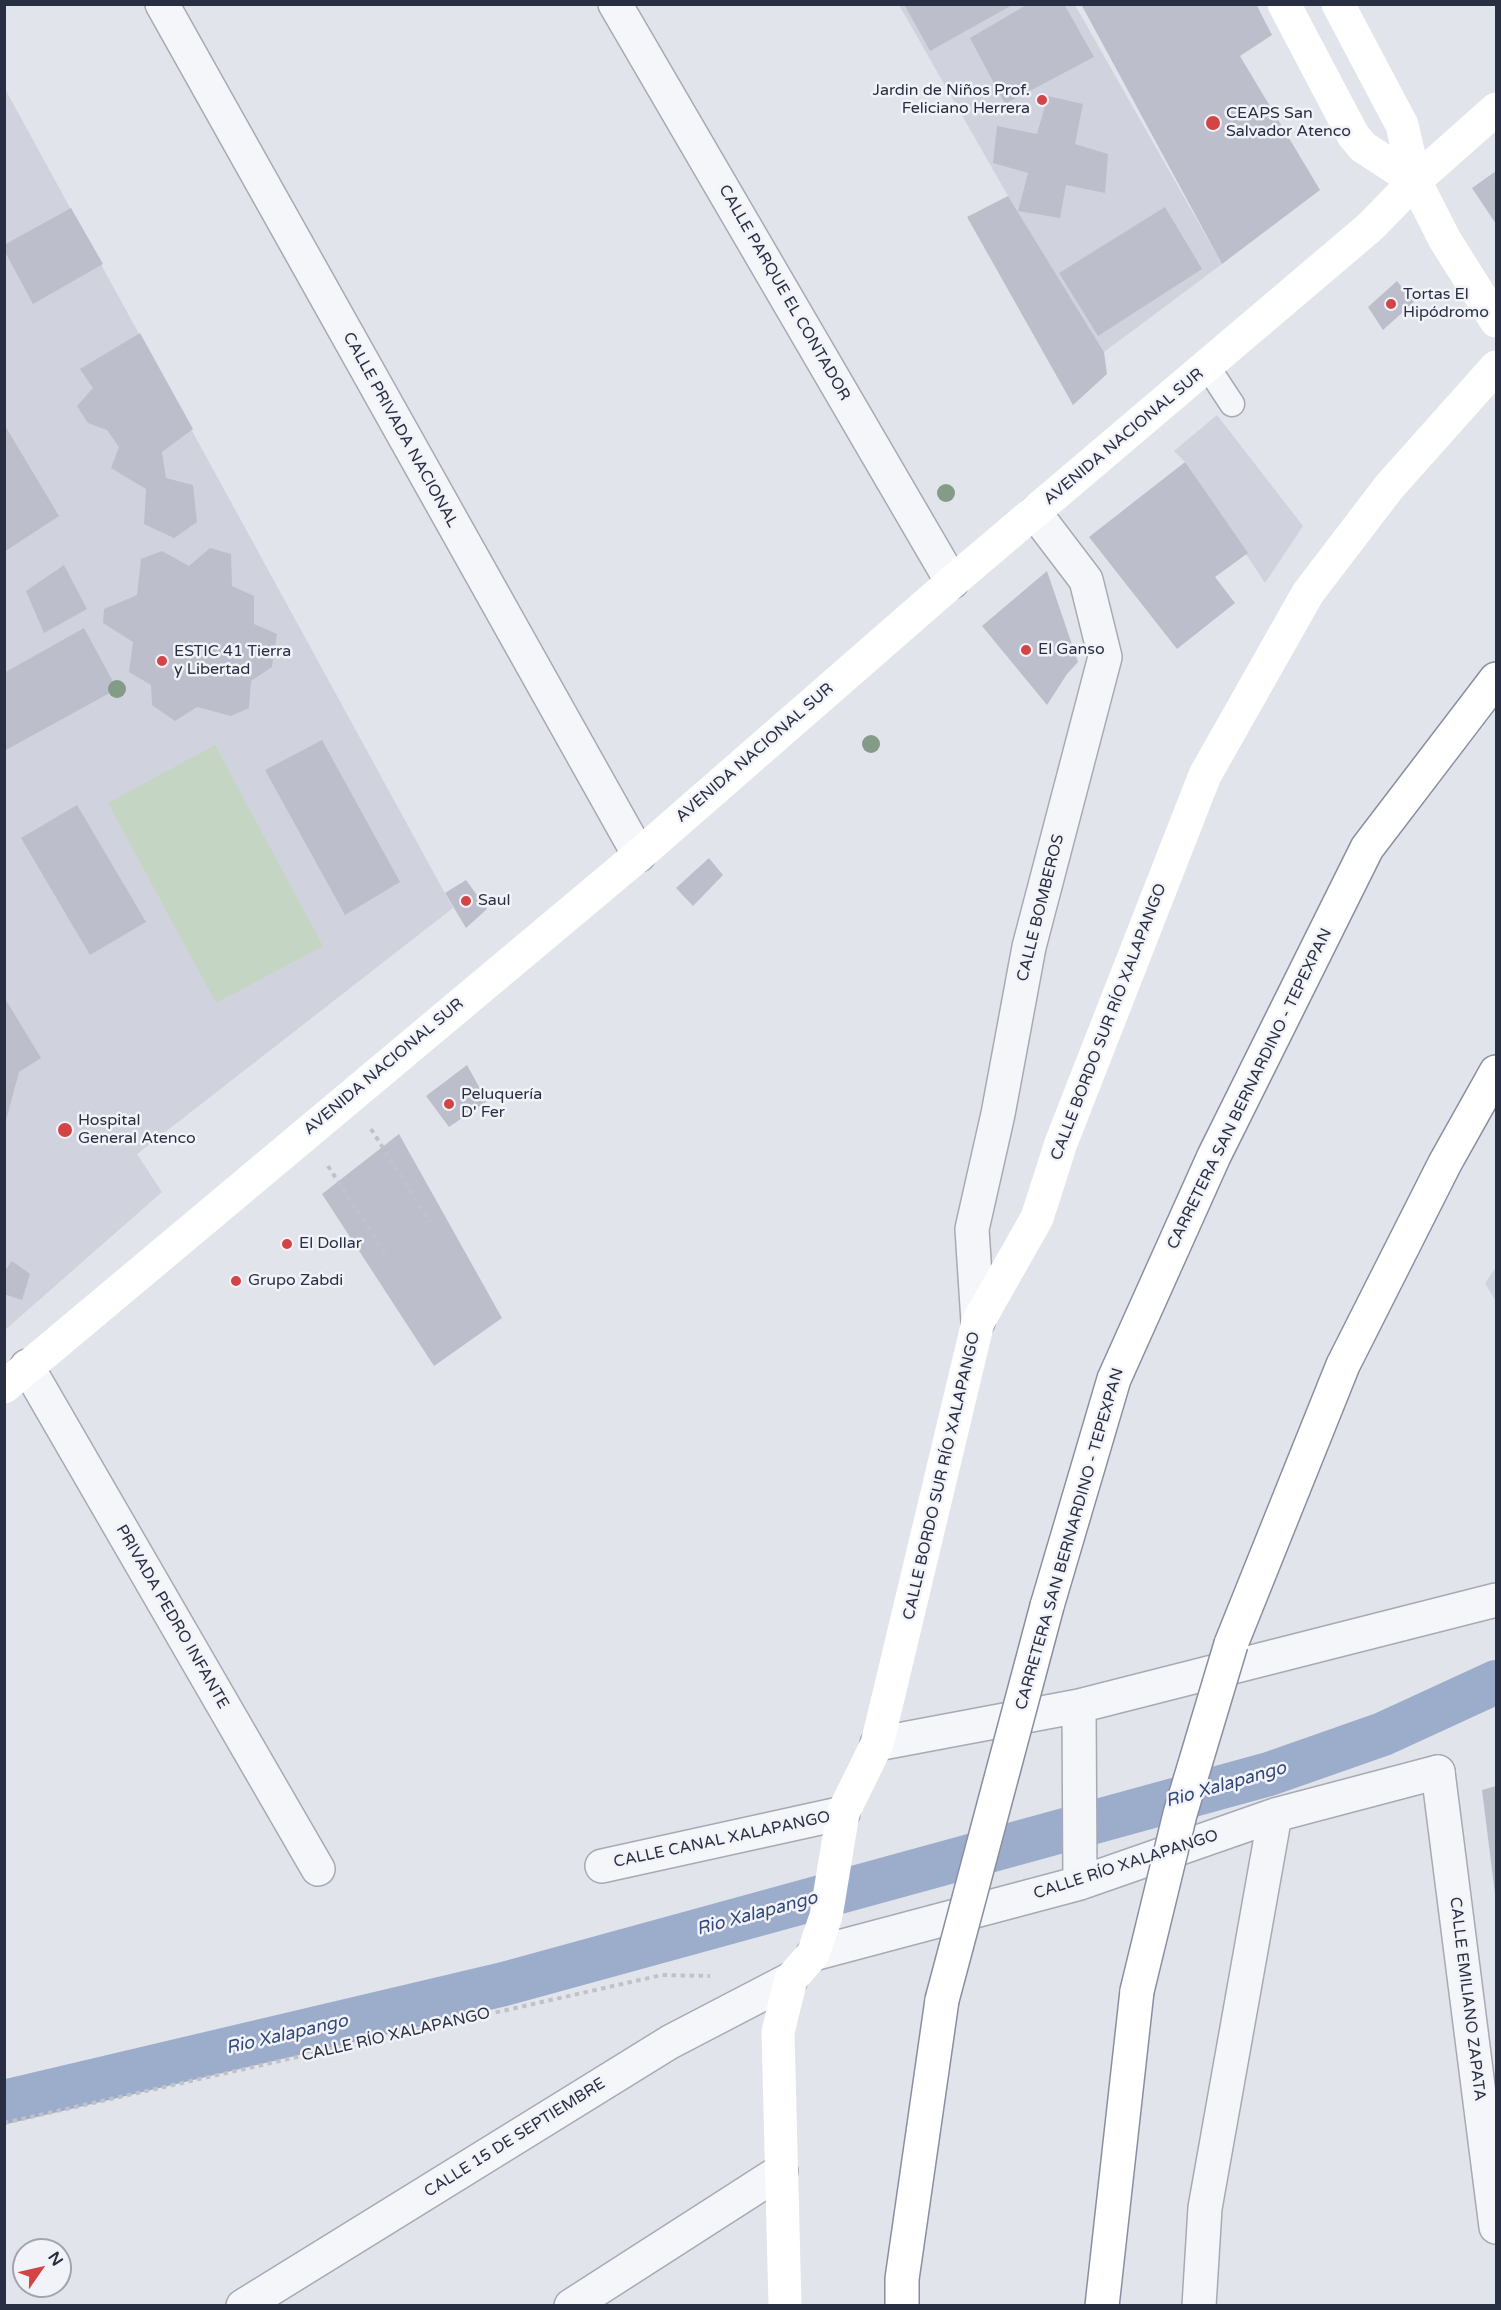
<!DOCTYPE html>
<meta charset="utf-8">
<style>
body{margin:0}
#map{position:relative;width:1501px;height:2310px;overflow:hidden;background:#e2e4eb;font-family:"Varela Round",sans-serif}
canvas{display:block}
.frame{position:absolute;inset:0;border:6px solid #292f43;pointer-events:none}
.north{position:absolute;left:12px;top:2238px;width:60px;height:60px;box-sizing:border-box;background:#f2f3f8;border:2px solid #a2a5b0;border-radius:50%;rotate:56deg;font-size:16px;font-weight:700;line-height:24px;text-align:center;color:#292f43}
.north::after{content:'';display:block;margin:auto;width:21px;height:27px;background:#d34446;clip-path:polygon(50% 0,100% 100%,50% 72%,0 100%)}
</style>
<div id="map">
<canvas width="1501" height="2310"></canvas>
<div class="frame"></div>
<div class="north">N</div>
</div>
<script>
const c = document.querySelector('canvas').getContext('2d');
c.lineJoin = 'round';
function fill(path, color) {
  c.fillStyle = color;
  c.fill(path, 'evenodd');
}
function toPath(rows) {
  const path = new Path2D();
  for (const r of rows) {
    path.moveTo(r[0], r[1]);
    for (let i = 2; i < r.length; i += 2) path.lineTo(r[i], r[i + 1]);
  }
  return path;
}
function strokePath(path, color, width, dash) {
  c.strokeStyle = color;
  c.lineWidth = width;
  c.lineCap = dash ? 'butt' : 'round';
  c.setLineDash(dash || []);
  c.stroke(path);
}
function write(font, color, halo, rows, align = 'center') {
  c.font = font + ' "Varela Round",sans-serif';
  c.lineWidth = 5;
  c.setLineDash([]);
  c.textBaseline = 'middle';
  c.strokeStyle = halo;
  c.fillStyle = color;
  for (const [text, x, y, turn = 0] of rows) {
    c.save();
    c.translate(x, y);
    c.rotate((+turn || 0) * Math.PI / 180);
    c.textAlign = isNaN(turn) ? turn : align;
    if (halo) c.strokeText(text, 0, 0);
    c.fillText(text, 0, 0);
    c.restore();
  }
}
const built = toPath([
 [899,5,1075,5,1222,264,1104,352,1008,196],
 [4,87,453,908,137,1154,162,1192,5,1330],
 [1217,415,1303,526,1265,583,1185,462,1174,451],
 [1496,1267,1496,1302,1485,1283]
]);
const green = toPath([
 [215,745,323,946,216,1003,108,803]
]);
const canal = toPath([
 [4,2102,504,1984,1269,1774,1383,1734,1496,1682]
]);
const building = toPath([
 [904,4,1014,4,930,51],
 [1028,4,1064,4,1094,57,1005,104,970,38],
 [1081,4,1256,4,1272,35,1240,56,1320,190,1222,264],
 [1048,96,1083,104,1075,144,1108,154,1105,193,1066,185,1060,218,1018,211,1028,173,993,163,997,126,1037,134],
 [1496,171,1496,224,1472,188],
 [1008,196,1104,352,1107,374,1073,405,967,217],
 [1165,207,1202,269,1098,336,1059,273],
 [71,208,103,264,33,304,4,250,4,245],
 [1397,281,1414,302,1383,330,1368,307],
 [140,333,193,429,162,452,166,478,193,485,197,522,174,538,144,524,146,489,111,468,119,447,107,430,88,423,77,406,93,388,80,369],
 [4,424,59,516,4,552],
 [1185,462,1248,553,1215,577,1235,603,1177,649,1089,537],
 [210,548,231,554,232,586,254,596,254,624,277,634,272,667,251,681,249,708,231,716,197,707,175,721,152,705,151,685,129,672,133,642,103,623,104,609,137,595,141,559,162,551,189,566],
 [64,565,87,609,44,633,26,591],
 [1047,571,1078,662,1067,674,1047,705,982,626],
 [84,628,117,689,4,751,4,673],
 [322,740,400,882,345,915,265,770],
 [77,805,146,922,90,955,21,838],
 [709,858,723,875,693,906,676,888],
 [466,880,487,909,466,928,445,893],
 [4,997,41,1058,19,1072,5,1124],
 [467,1065,487,1101,449,1127,426,1096],
 [399,1134,502,1318,434,1366,322,1194],
 [12,1261,30,1274,22,1300,4,1294,4,1272],
 [1496,1786,1496,1894,1495,1894,1482,1790]
]);
const path = toPath([
 [371,1129,430,1222],
 [328,1166,385,1253],
 [4,2123,662,1975,710,1976]
]);
const service = toPath([
 [1207,366,1232,404]
]);
const minor = toPath([
 [162,4,639,855],
 [615,4,952,582],
 [978,1322,972,1229,998,1114,1029,947,1105,657,1086,580,1035,513],
 [27,1366,318,1869],
 [1079,1706,1080,1883],
 [877,1744,1079,1706,1496,1600],
 [602,1866,843,1813],
 [813,1954,1080,1883,1275,1815,1438,1772],
 [243,2306,670,2042,791,1979],
 [571,2306,781,2171],
 [1199,2306,1205,2208,1275,1815]
]);
const tertiary = toPath([
 [1438,1772,1496,2227]
]);
const secondary = toPath([
 [1284,4,1353,135,1363,147,1415,181],
 [1338,4,1402,125,1415,181,1445,240,1496,321],
 [4,1387,639,855,952,582,1370,227,1415,181,1496,109],
 [785,2306,778,2032,791,1979,813,1954,826,1916,843,1813,877,1744,978,1322,1037,1218,1061,1143,1205,775,1308,593,1389,487,1496,367]
]);
const trunk = toPath([
 [1047,1606,1114,1379,1214,1156,1367,848,1496,679],
 [1231,1644,1343,1365,1445,1163,1496,1072],
 [902,2306,902,2279,942,2000],
 [1102,2306,1137,1991]
]);
const trunkBridge = toPath([
 [1137,1991,1180,1814,1231,1644],
 [942,2000,1047,1606]
]);
const trees = [
 [946,493],
 [117,689],
 [871,744]
];
const markers = [
 [1042,100,6,"#d34446"],
 [1213,123,8,"#d34446"],
 [1391,304,6,"#d34446"],
 [1026,650,6,"#d34446"],
 [162,661,6,"#d34446"],
 [466,901,6,"#d34446"],
 [449,1104,6,"#d34446"],
 [65,1130,8,"#d34446"],
 [287,1244,6,"#d34446"],
 [236,1281,6,"#d34446"]
];
const poiNames = [
 ["Jardin de Niños Prof.",1030,91,"right"],
 ["Feliciano Herrera",1030,109,"right"],
 ["CEAPS San",1226,114],
 ["Salvador Atenco",1226,132],
 ["Tortas El",1403,295],
 ["Hipódromo",1403,313],
 ["El Ganso",1038,650],
 ["ESTIC 41 Tierra",174,652],
 ["y Libertad",174,670],
 ["Saul",478,901],
 ["Peluquería",461,1095],
 ["D' Fer",461,1113],
 ["Hospital",78,1121],
 ["General Atenco",78,1139],
 ["El Dollar",299,1244],
 ["Grupo Zabdi",248,1281]
];
const streetNames = [
 ["CALLE PARQUE EL CONTADOR",784,293,60],
 ["CALLE PRIVADA NACIONAL",400,430,61],
 ["AVENIDA NACIONAL SUR",1124,437,-40],
 ["AVENIDA NACIONAL SUR",755,753,-41],
 ["CALLE BOMBEROS",1041,908,-76],
 ["CALLE BORDO SUR RÍO XALAPANGO",1109,1022,-69],
 ["AVENIDA NACIONAL SUR",384,1067,-40],
 ["CARRETERA SAN BERNARDINO - TEPEXPAN",1250,1089,-64],
 ["CALLE BORDO SUR RÍO XALAPANGO",942,1476,-77],
 ["CARRETERA SAN BERNARDINO - TEPEXPAN",1070,1539,-74],
 ["PRIVADA PEDRO INFANTE",172,1617,60],
 ["CALLE CANAL XALAPANGO",722,1840,-12],
 ["CALLE RÍO XALAPANGO",1126,1865,-18],
 ["CALLE EMILIANO ZAPATA",1467,1999,83],
 ["CALLE RÍO XALAPANGO",396,2035,-13],
 ["CALLE 15 DE SEPTIEMBRE",515,2138,-32]
];
const waterNames = [
 ["Rio Xalapango",1226,1785,-16],
 ["Rio Xalapango",757,1914,-15],
 ["Rio Xalapango",287,2035,-13]
];
fill(built, '#d0d3dd');
fill(green, '#c5d5c3');
strokePath(canal, '#9cadcc', 44);
fill(building, '#bcbfcb');
strokePath(service, '#a7aab5', 27);
strokePath(minor, '#a7aab5', 36);
strokePath(tertiary, '#a7aab5', 36);
strokePath(trunk, '#898fa2', 36);
strokePath(path, '#c0c2ca', 4, [4.5, 4.5]);
strokePath(service, '#f5f6f9', 24);
strokePath(minor, '#f5f6f9', 33);
strokePath(tertiary, '#f5f6f9', 33);
strokePath(secondary, '#fff', 33);
strokePath(trunk, '#fff', 33);
strokePath(trunkBridge, '#898fa2', 36, []);
strokePath(trunkBridge, '#fff', 33);
c.fillStyle = '#849b87';
for (const [x, y] of trees) {
  c.beginPath();
  c.arc(x, y, 9, 0, 2 * Math.PI);
  c.fill();
}
for (const [x, y, r, color] of markers) {
  const dot = new Path2D();
  dot.arc(x, y, r, 0, 2 * Math.PI);
  c.fillStyle = color;
  c.fill(dot);
  strokePath(dot, '#f2f3f8', 2);
}
write('16px', '#292f43', '#f2f3f8', poiNames, 'left');
write('16px', '#292f43', '#f2f3f8', streetNames);
write('italic 18px', '#324879', '#f2f3f8', waterNames);
</script>
